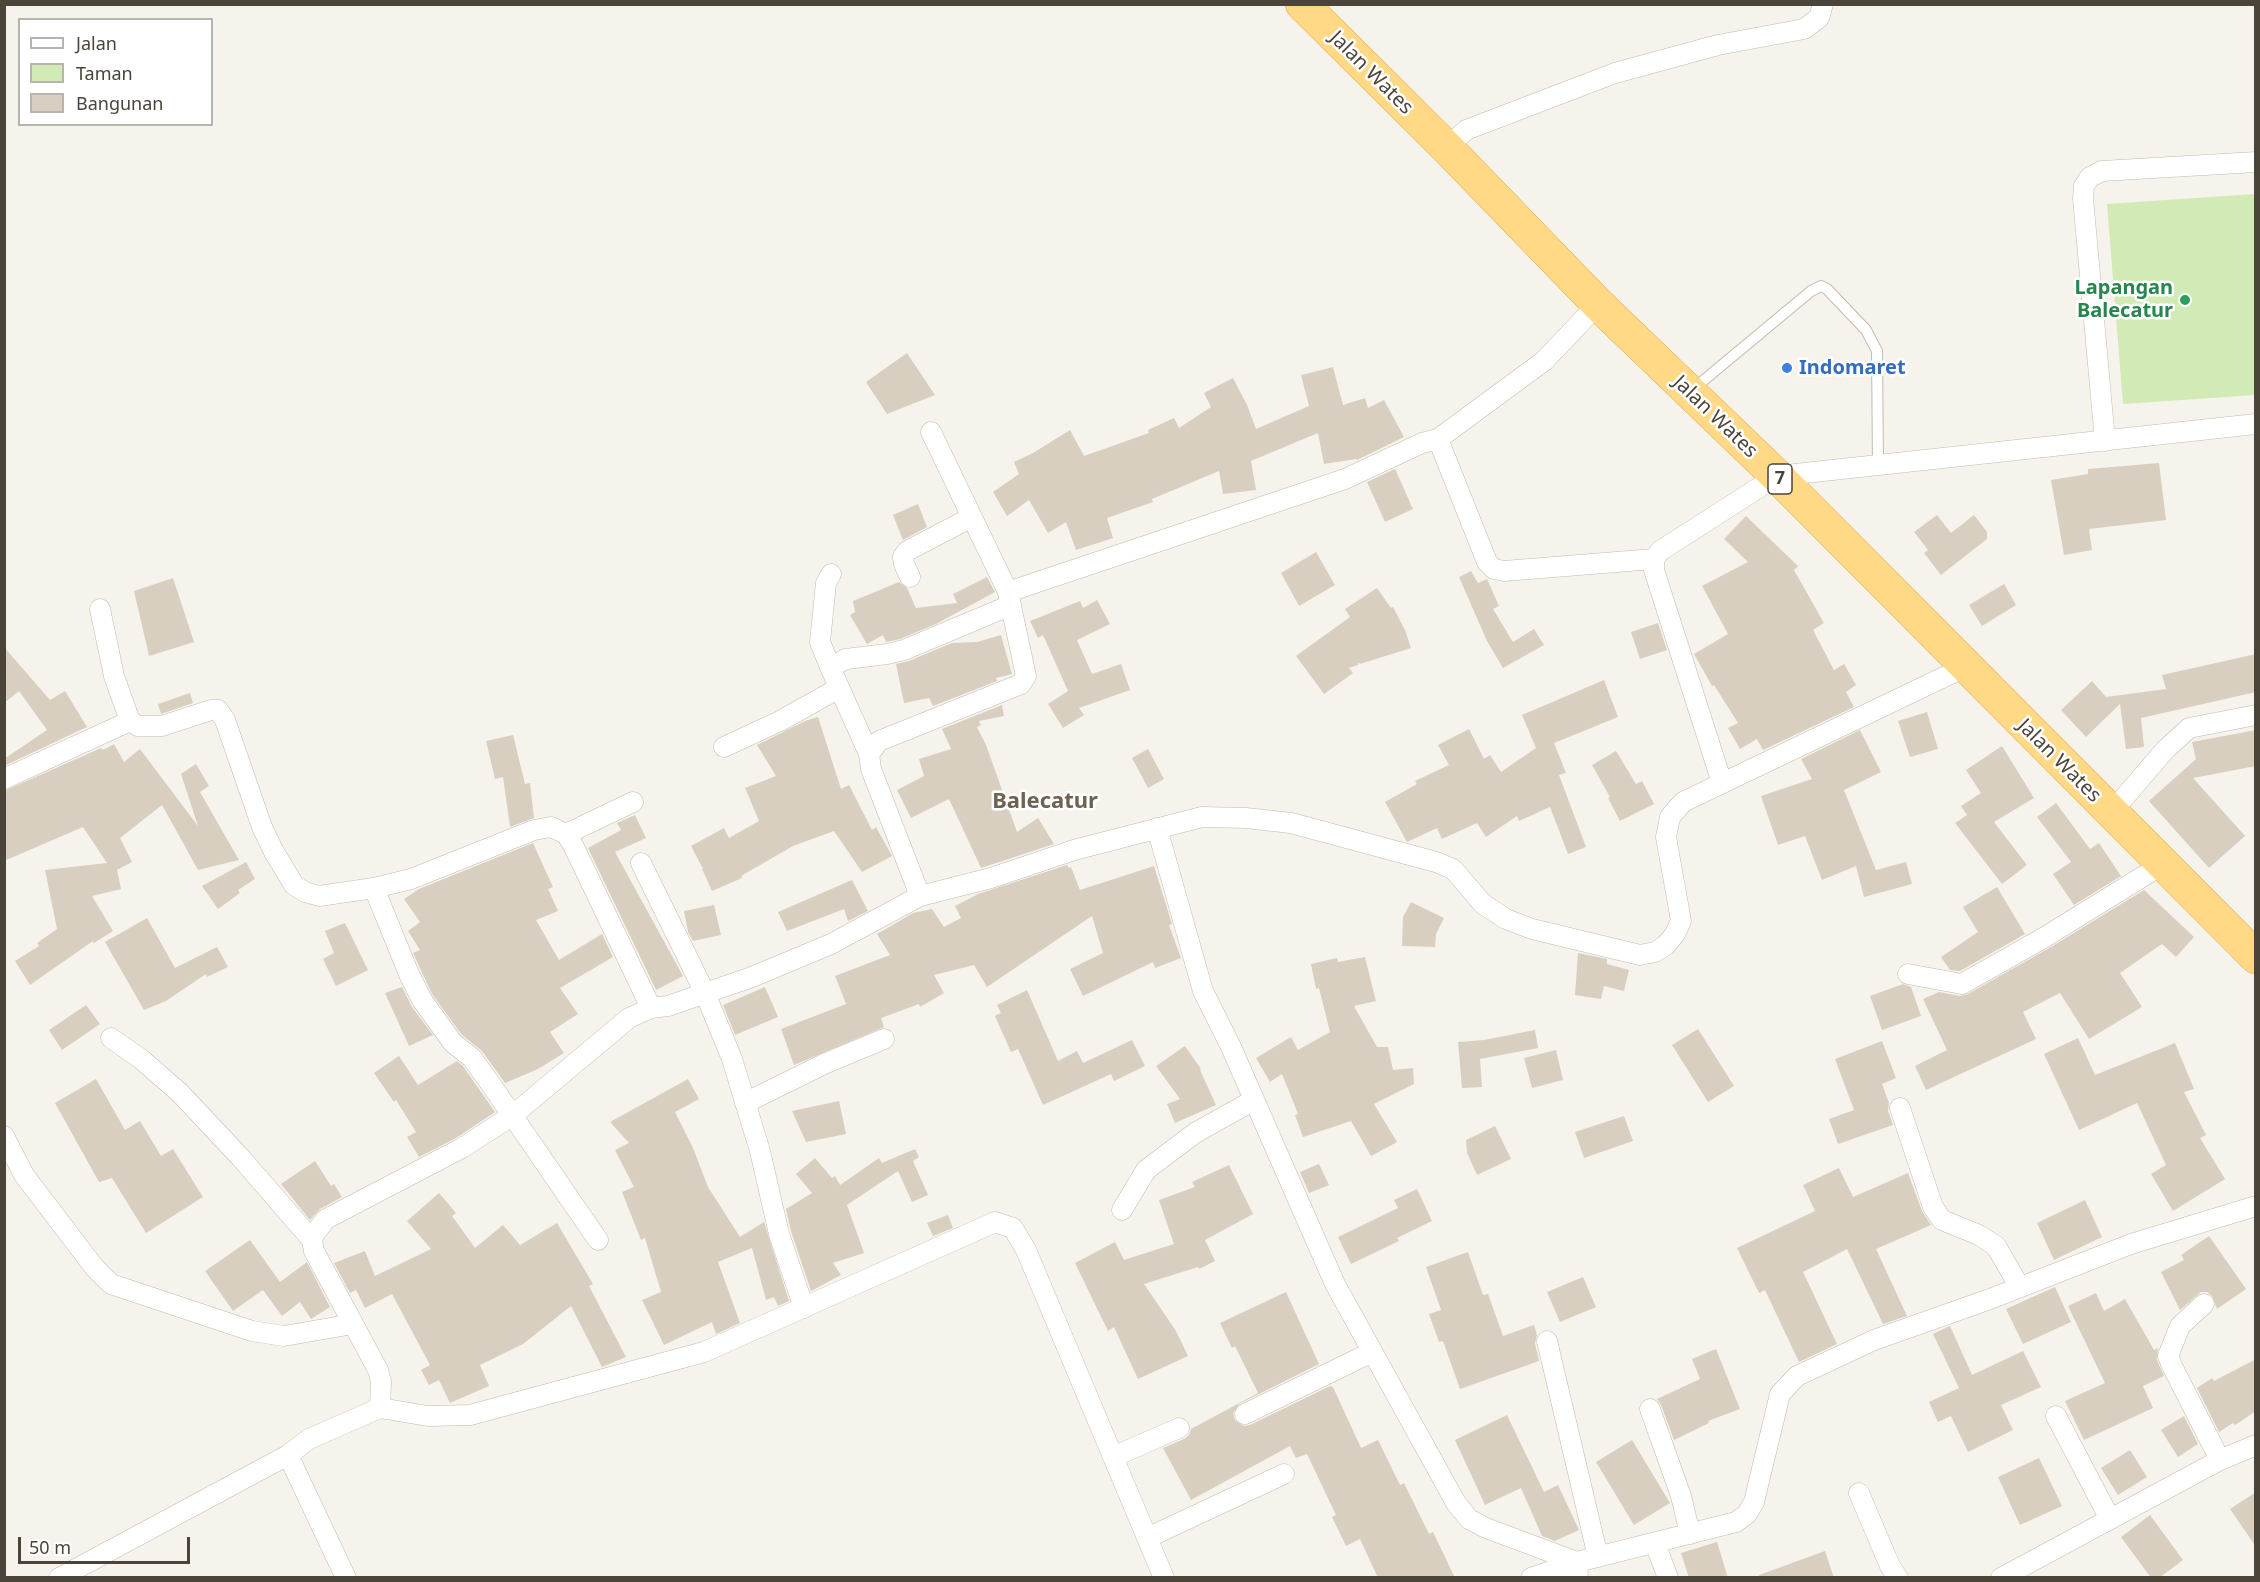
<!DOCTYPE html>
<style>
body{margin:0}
#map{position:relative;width:2260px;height:1582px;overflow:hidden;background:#f6f3ec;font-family:"Noto Sans",sans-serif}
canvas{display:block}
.frame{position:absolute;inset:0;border:6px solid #4b4439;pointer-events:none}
.legend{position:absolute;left:18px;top:18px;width:195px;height:108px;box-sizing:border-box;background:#fff;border:2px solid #b7b4b0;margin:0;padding:8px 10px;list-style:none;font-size:18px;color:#4b4439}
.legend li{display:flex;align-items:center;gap:12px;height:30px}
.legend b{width:30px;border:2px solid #b7b4b0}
.scale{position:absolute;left:18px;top:1537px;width:172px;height:27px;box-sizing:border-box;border:3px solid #4b4439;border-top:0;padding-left:8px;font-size:18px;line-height:21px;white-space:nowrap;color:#4b4439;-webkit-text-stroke:4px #fff;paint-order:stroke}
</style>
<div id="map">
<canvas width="2260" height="1582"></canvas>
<div class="frame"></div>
<ul class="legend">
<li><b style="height:8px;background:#fff"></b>Jalan</li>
<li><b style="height:16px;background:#d2eab5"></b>Taman</li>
<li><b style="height:16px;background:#d8cfc1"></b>Bangunan</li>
</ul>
<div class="scale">50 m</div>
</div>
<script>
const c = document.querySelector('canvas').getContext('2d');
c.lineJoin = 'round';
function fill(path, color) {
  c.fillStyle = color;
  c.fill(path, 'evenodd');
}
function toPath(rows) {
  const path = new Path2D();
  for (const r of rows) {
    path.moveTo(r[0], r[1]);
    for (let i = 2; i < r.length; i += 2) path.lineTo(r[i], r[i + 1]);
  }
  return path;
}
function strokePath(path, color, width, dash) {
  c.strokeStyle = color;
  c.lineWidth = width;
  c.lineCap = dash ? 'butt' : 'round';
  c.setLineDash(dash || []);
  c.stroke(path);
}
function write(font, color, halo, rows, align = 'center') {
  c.font = font + ' "Noto Sans",sans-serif';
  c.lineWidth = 5;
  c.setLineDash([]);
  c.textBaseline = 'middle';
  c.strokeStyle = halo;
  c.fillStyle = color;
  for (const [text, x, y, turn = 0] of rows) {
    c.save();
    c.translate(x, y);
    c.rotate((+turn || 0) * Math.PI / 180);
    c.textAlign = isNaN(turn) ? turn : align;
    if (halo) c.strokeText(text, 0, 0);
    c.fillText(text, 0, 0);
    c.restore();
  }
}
const green = toPath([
 [2255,194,2255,395,2123,404,2107,204]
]);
const building = toPath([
 [907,353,935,395,887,414,866,382],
 [1333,367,1343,405,1365,398,1368,408,1384,400,1404,437,1357,460,1356,459,1324,464,1318,433,1251,461,1256,490,1223,494,1219,471,1152,499,1153,502,1107,518,1113,538,1076,550,1066,522,1048,533,1029,500,1007,516,993,492,1019,474,1014,462,1033,453,1070,430,1084,456,1149,433,1148,430,1174,418,1179,428,1211,407,1204,393,1233,378,1247,405,1256,429,1309,406,1301,375],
 [2159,463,2166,520,2089,529,2092,550,2064,555,2051,480,2088,474,2088,469],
 [1395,469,1413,509,1385,522,1367,482],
 [918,504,927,527,903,540,893,515],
 [1937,515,1951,533,1974,515,1987,532,1987,539,1941,575,1924,553,1928,550,1914,532],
 [1746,516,1798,566,1794,570,1824,623,1813,630,1834,670,1844,664,1856,685,1846,692,1854,707,1763,750,1757,739,1740,749,1728,728,1738,723,1714,685,1712,686,1694,654,1728,634,1702,586,1748,562,1724,539],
 [1316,552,1335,585,1299,606,1281,573],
 [1471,571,1478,583,1487,579,1499,606,1493,609,1513,642,1534,629,1544,645,1503,668,1487,641,1459,577],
 [987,577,995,592,936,624,900,639,886,642,883,635,867,644,850,615,855,612,853,601,899,582,907,588,916,608,957,603,953,594],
 [173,578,194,642,149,656,134,591],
 [2004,584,2016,605,1982,626,1969,605],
 [1377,588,1391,608,1393,607,1405,630,1411,648,1360,664,1358,662,1358,665,1349,668,1353,673,1324,694,1296,656,1350,617,1345,609],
 [1097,600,1110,624,1077,640,1092,674,1121,664,1130,690,1079,708,1084,715,1063,728,1048,704,1068,691,1043,635,1038,638,1030,621,1080,601,1083,608],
 [1658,623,1667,650,1640,659,1631,632],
 [1001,635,1012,674,996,678,997,681,933,706,929,698,904,703,896,664,909,661,952,643,977,642],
 [4,647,50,700,65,691,87,727,4,766,4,759,47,730,19,691,4,703],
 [2256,654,2256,692,2141,718,2144,747,2126,749,2120,704,2086,737,2061,710,2092,681,2106,697,2166,689,2162,675],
 [1604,680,1618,717,1554,743,1566,773,1559,775,1586,847,1568,854,1550,807,1519,821,1517,816,1486,837,1477,823,1442,839,1437,828,1407,842,1385,802,1417,784,1415,781,1449,765,1438,745,1469,729,1484,759,1490,755,1501,772,1536,748,1522,715],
 [190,693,193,703,161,714,158,704],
 [1002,705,1004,716,979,721,981,725,977,727,986,745,1017,832,1038,818,1054,844,981,868,949,799,911,818,897,790,924,776,919,759,951,749,942,729],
 [1927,712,1938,749,1910,757,1898,721],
 [818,717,841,789,849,785,872,830,876,827,892,856,862,872,834,831,793,846,741,876,742,878,712,891,702,869,703,869,691,846,724,828,729,838,759,821,745,788,776,776,757,745,805,721],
 [1860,730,1881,772,1844,790,1876,870,1906,862,1912,884,1864,897,1856,866,1822,880,1805,836,1778,845,1761,796,1812,779,1801,759],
 [2256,730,2256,766,2193,778,2245,836,2209,868,2149,801,2196,759,2192,742],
 [513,735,525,784,530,783,534,818,510,827,503,777,495,779,486,741],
 [114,744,124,762,140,749,198,826,181,774,196,764,209,786,200,792,239,860,198,870,162,805,120,838,132,862,117,870,121,889,92,896,113,931,94,943,93,941,30,985,15,961,39,946,37,943,57,929,45,870,107,863,83,827,4,861,4,791,101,748,103,750],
 [2002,746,2034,798,1994,822,2027,865,2002,884,1955,823,1967,815,1961,806,1981,793,1966,770],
 [1148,749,1164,779,1148,788,1132,758],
 [1616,751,1636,784,1642,781,1654,804,1620,821,1608,798,1610,797,1592,765],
 [2056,803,2090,849,2099,843,2121,876,2074,905,2053,874,2071,862,2037,817],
 [635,815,646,838,615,852,683,976,656,990,588,848,621,830,617,823],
 [533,843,553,887,548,889,558,911,536,920,559,960,602,934,613,957,560,988,578,1014,550,1032,564,1053,538,1069,505,1083,482,1051,462,1035,432,994,413,953,420,950,408,931,420,922,404,899,419,889],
 [246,862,255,879,238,890,240,893,218,909,202,886],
 [1067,865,1069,868,1071,867,1080,890,1154,866,1172,924,1169,925,1181,958,1155,968,1153,962,1083,996,1070,969,1103,953,1092,916,987,987,974,965,934,975,944,993,920,1007,919,1004,881,1018,884,1027,794,1065,781,1029,846,1004,835,976,890,955,877,934,913,913,932,909,944,927,961,918,955,906,978,894],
 [852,880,868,911,848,921,844,909,787,931,778,912],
 [1997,887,2025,934,1960,971,1950,970,1941,957,1978,932,1963,907],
 [2144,890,2194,937,2176,957,2162,944,2120,973,2142,1007,2089,1039,2060,993,2023,1012,2036,1039,1926,1090,1915,1066,1947,1050,1923,999,1939,992,1960,996,1968,994,2051,947],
 [1411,902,1444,918,1436,934,1435,947,1402,946,1403,917],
 [714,905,721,935,693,941,688,932,684,911],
 [147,918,175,968,217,947,228,967,207,977,206,974,166,1001,144,1010,105,942],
 [345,923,368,970,336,986,323,959,334,953,325,931],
 [1578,953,1607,959,1607,964,1629,970,1624,991,1604,986,1601,999,1575,995],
 [1365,957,1376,1001,1354,1006,1377,1047,1388,1047,1393,1070,1413,1068,1414,1084,1374,1104,1397,1142,1371,1156,1351,1121,1303,1137,1295,1115,1298,1114,1282,1074,1270,1082,1256,1058,1291,1037,1298,1050,1330,1032,1319,988,1316,989,1311,964,1337,958,1338,962],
 [1903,984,1911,987,1921,1016,1882,1030,1870,996],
 [402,987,412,1007,433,1035,409,1046,385,993],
 [765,987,778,1017,735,1035,723,1005],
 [1027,990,1058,1061,1077,1051,1083,1063,1132,1040,1145,1066,1114,1081,1111,1074,1043,1105,1018,1049,1011,1052,995,1016,1001,1013,997,1005],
 [86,1005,100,1024,62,1050,49,1030],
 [1698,1029,1734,1086,1708,1102,1672,1045],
 [1535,1030,1538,1048,1480,1059,1482,1087,1462,1088,1458,1042,1484,1040],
 [2078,1038,2095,1075,2175,1043,2194,1089,2184,1092,2206,1135,2200,1138,2225,1179,2173,1211,2151,1174,2166,1165,2137,1103,2079,1130,2044,1054],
 [1882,1041,1896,1078,1882,1084,1889,1103,1888,1111,1893,1125,1838,1144,1829,1119,1854,1110,1835,1059],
 [1185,1046,1201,1069,1200,1070,1216,1105,1175,1123,1167,1104,1180,1099,1156,1066],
 [1556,1050,1563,1080,1532,1088,1524,1058],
 [399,1056,418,1085,457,1061,463,1066,495,1112,456,1138,419,1157,407,1137,416,1132,396,1100,394,1102,374,1073],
 [96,1079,125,1130,140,1121,161,1156,173,1149,203,1197,146,1233,112,1178,99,1182,55,1103],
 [688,1079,699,1099,675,1112,693,1148,708,1187,740,1237,764,1222,789,1301,778,1306,774,1297,766,1300,752,1248,718,1262,740,1323,716,1334,712,1322,664,1345,642,1300,661,1292,645,1238,641,1240,622,1192,634,1187,615,1150,629,1143,610,1122],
 [839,1101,846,1134,806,1142,792,1111],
 [1624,1116,1633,1141,1584,1158,1575,1132],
 [1495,1126,1511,1159,1477,1175,1467,1153,1466,1140],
 [915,1149,919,1157,913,1161,928,1195,912,1202,898,1171,847,1205,864,1253,833,1263,841,1275,811,1291,791,1231,786,1209,812,1193,796,1174,815,1158,832,1178,835,1176,840,1185,879,1158,882,1163],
 [315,1161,331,1186,334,1184,342,1197,320,1209,310,1220,281,1184],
 [1319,1164,1329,1185,1309,1193,1300,1172],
 [1229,1165,1253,1214,1205,1240,1215,1261,1199,1269,1198,1267,1144,1284,1176,1331,1188,1356,1138,1379,1114,1327,1108,1331,1075,1263,1115,1242,1124,1260,1174,1244,1159,1200,1195,1187,1192,1182],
 [1839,1168,1853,1197,1908,1173,1922,1211,1931,1225,1876,1249,1907,1316,1883,1324,1847,1249,1803,1272,1837,1344,1799,1362,1765,1290,1759,1293,1737,1248,1815,1211,1803,1185],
 [1417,1189,1432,1221,1397,1238,1399,1241,1351,1264,1338,1237,1398,1208,1394,1200],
 [439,1193,456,1213,452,1216,475,1248,503,1225,520,1245,557,1223,593,1284,589,1286,626,1357,602,1367,571,1306,523,1344,480,1365,489,1386,450,1403,439,1380,429,1385,421,1370,430,1365,392,1294,365,1308,356,1290,350,1293,334,1263,365,1251,375,1276,431,1249,407,1221],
 [2085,1200,2102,1237,2054,1260,2037,1223],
 [948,1215,953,1228,933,1236,927,1223],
 [2209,1236,2246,1289,2217,1309,2212,1296,2207,1292,2201,1292,2180,1310,2161,1272,2184,1260,2181,1255],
 [250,1240,280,1282,307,1262,330,1307,311,1319,300,1302,282,1316,263,1290,233,1311,205,1271],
 [1468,1252,1483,1295,1488,1294,1503,1336,1534,1325,1537,1335,1535,1343,1539,1361,1460,1389,1443,1341,1439,1342,1429,1314,1441,1310,1426,1267],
 [1583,1277,1596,1307,1560,1322,1547,1292],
 [2055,1287,2071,1322,2023,1344,2006,1309],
 [1286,1292,1319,1364,1239,1404,1233,1413,1235,1420,1244,1426,1250,1425,1330,1386,1333,1387,1361,1448,1378,1440,1400,1485,1404,1483,1429,1534,1433,1532,1455,1578,1378,1578,1360,1539,1346,1546,1332,1517,1336,1515,1307,1454,1296,1458,1290,1446,1191,1500,1163,1448,1184,1439,1189,1435,1191,1429,1258,1393,1235,1346,1232,1348,1220,1323],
 [2096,1293,2104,1311,2125,1299,2154,1350,2158,1348,2157,1360,2164,1376,2143,1386,2153,1408,2084,1440,2065,1401,2105,1383,2068,1306],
 [1950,1326,1972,1375,2023,1351,2041,1387,2001,1405,2013,1430,1968,1452,1951,1416,1938,1422,1929,1402,1959,1388,1933,1334],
 [1716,1349,1740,1409,1708,1421,1709,1423,1674,1440,1661,1405,1657,1399,1700,1379,1692,1359],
 [2256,1359,2256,1411,2235,1425,2233,1423,2219,1432,2197,1388,2212,1378,2214,1381],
 [1507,1415,1544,1492,1558,1485,1579,1530,1555,1541,1542,1536,1521,1488,1485,1505,1455,1440],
 [2184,1416,2198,1444,2178,1457,2161,1430],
 [1632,1440,1670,1503,1634,1525,1596,1462],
 [2130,1450,2147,1477,2118,1495,2101,1468],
 [2039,1458,2062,1506,2020,1525,1998,1477],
 [2256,1492,2256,1547,2230,1509],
 [2150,1515,2183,1560,2159,1578,2151,1578,2121,1537],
 [1717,1542,1728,1578,1689,1578,1681,1553],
 [1825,1551,1834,1578,1760,1578,1759,1575]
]);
const service = toPath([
 [1692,390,1811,291,1821,286,1827,289,1866,330,1877,351,1878,466]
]);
const minor = toPath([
 [1447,148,1466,130,1615,73,1718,45,1804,29,1819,18,1823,4],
 [1438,439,1487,562,1494,569,1504,571,1654,559],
 [2105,441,2083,198,2084,186,2090,177,2102,171,2256,162],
 [910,577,904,564,903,557,907,551,972,517],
 [1008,592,1345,479,1422,443,1438,439,1544,361,1598,304],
 [100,609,114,676,130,721],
 [830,667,820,642,826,583,831,574],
 [724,747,780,721,839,688],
 [869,754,830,667,846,659,887,654,904,650,1011,605],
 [4,779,130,721,138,726,162,726,211,710,218,710,225,720,262,827,274,852,294,885,305,892,319,896,374,888,411,879,534,830,551,827,566,834,573,845,651,1008],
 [1722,783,1654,570,1654,559,1660,551,1777,476,2256,424],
 [2111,813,2165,750,2189,728,2256,715],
 [1157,828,1203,991,1231,1047,1335,1284,1456,1503,1469,1519,1486,1528,1577,1562,1736,1522,1747,1514,1754,1502,1780,1394,1797,1376,1874,1340,1990,1299,2131,1244,2256,1206],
 [566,834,633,802],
 [641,863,705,993,732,1059,760,1151,779,1234,804,1308],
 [374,888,409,974,422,1000,453,1043,472,1058,492,1086,598,1240],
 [920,896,871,769,869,754,879,741,1021,684,1026,676,1008,592,931,432],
 [1908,974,1962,984,2045,937,2163,864],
 [111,1038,141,1059,180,1093,241,1158,312,1240],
 [745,1103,824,1064,884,1039],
 [1900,1108,1933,1207,1942,1220,1979,1235,1996,1246,2019,1286],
 [4,1136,24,1175,94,1267,111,1284,252,1331,284,1336,353,1324],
 [1122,1210,1146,1170,1195,1133,1254,1100],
 [2204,1304,2180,1326,2168,1356,2172,1366,2220,1460],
 [1547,1341,1598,1557],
 [380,1408,381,1382,378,1370,314,1251,312,1240,315,1233,326,1219,462,1148,513,1115,629,1018,651,1008,668,1006,752,977,831,944,920,896,991,878,1074,850,1202,817,1246,818,1291,823,1436,862,1453,869,1483,904,1506,919,1532,929,1640,955,1655,952,1666,945,1675,934,1681,921,1666,837,1670,817,1683,802,1965,667],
 [1650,1409,1681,1496,1690,1534],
 [1245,1414,1372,1352],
 [2056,1416,2110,1519],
 [1113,1457,1179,1428],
 [1859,1493,1890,1566,1898,1578],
 [1147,1538,1284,1474],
 [1655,1543,1668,1578],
 [59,1578,288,1455],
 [346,1578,288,1455,309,1439,380,1408,428,1416,470,1415,704,1352,995,1222,1013,1228,1026,1250,1164,1578],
 [1531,1578,1577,1562,1578,1578],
 [2001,1578,2220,1460,2256,1445]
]);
const trunk = toPath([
 [1302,4,1447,148,1598,304,1777,476,2256,957]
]);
const markers = [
 [2185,300,6,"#2e9e5b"],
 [1787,368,6,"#3f7fe0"]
];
const shields = [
 [1780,479,24]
];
const shieldNames = [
 ["7",1780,479]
];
const streetNames = [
 ["Jalan Wates",1371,73,45],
 ["Jalan Wates",1715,417,44],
 ["Jalan Wates",2059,761,45]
];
const leisureNames = [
 ["Lapangan",2173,288],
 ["Balecatur",2173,311]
];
const shopNames = [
 ["Indomaret",1799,368]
];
const quarterNames = [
 ["Balecatur",1045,802]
];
fill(green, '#d2eab5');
fill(building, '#d8cfc1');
strokePath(service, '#c2bbae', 12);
strokePath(minor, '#c2bbae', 21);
strokePath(trunk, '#e0a43c', 34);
strokePath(service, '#fff', 10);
strokePath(minor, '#fff', 20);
strokePath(trunk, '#ffd985', 33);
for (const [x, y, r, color] of markers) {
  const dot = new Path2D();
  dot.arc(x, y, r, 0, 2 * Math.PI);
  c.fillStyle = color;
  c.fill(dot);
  strokePath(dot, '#fff', 2);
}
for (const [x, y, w] of shields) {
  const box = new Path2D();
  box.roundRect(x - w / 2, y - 15, w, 30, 4.5);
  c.fillStyle = '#fff';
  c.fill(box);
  strokePath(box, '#4b4439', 1.5);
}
write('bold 18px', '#4b4439', null, shieldNames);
write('20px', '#4b4439', '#fff', streetNames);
write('bold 20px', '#27864d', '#fff', leisureNames, 'right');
write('bold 20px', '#366cbe', '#fff', shopNames, 'left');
write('bold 22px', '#6e6250', '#fff', quarterNames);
</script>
